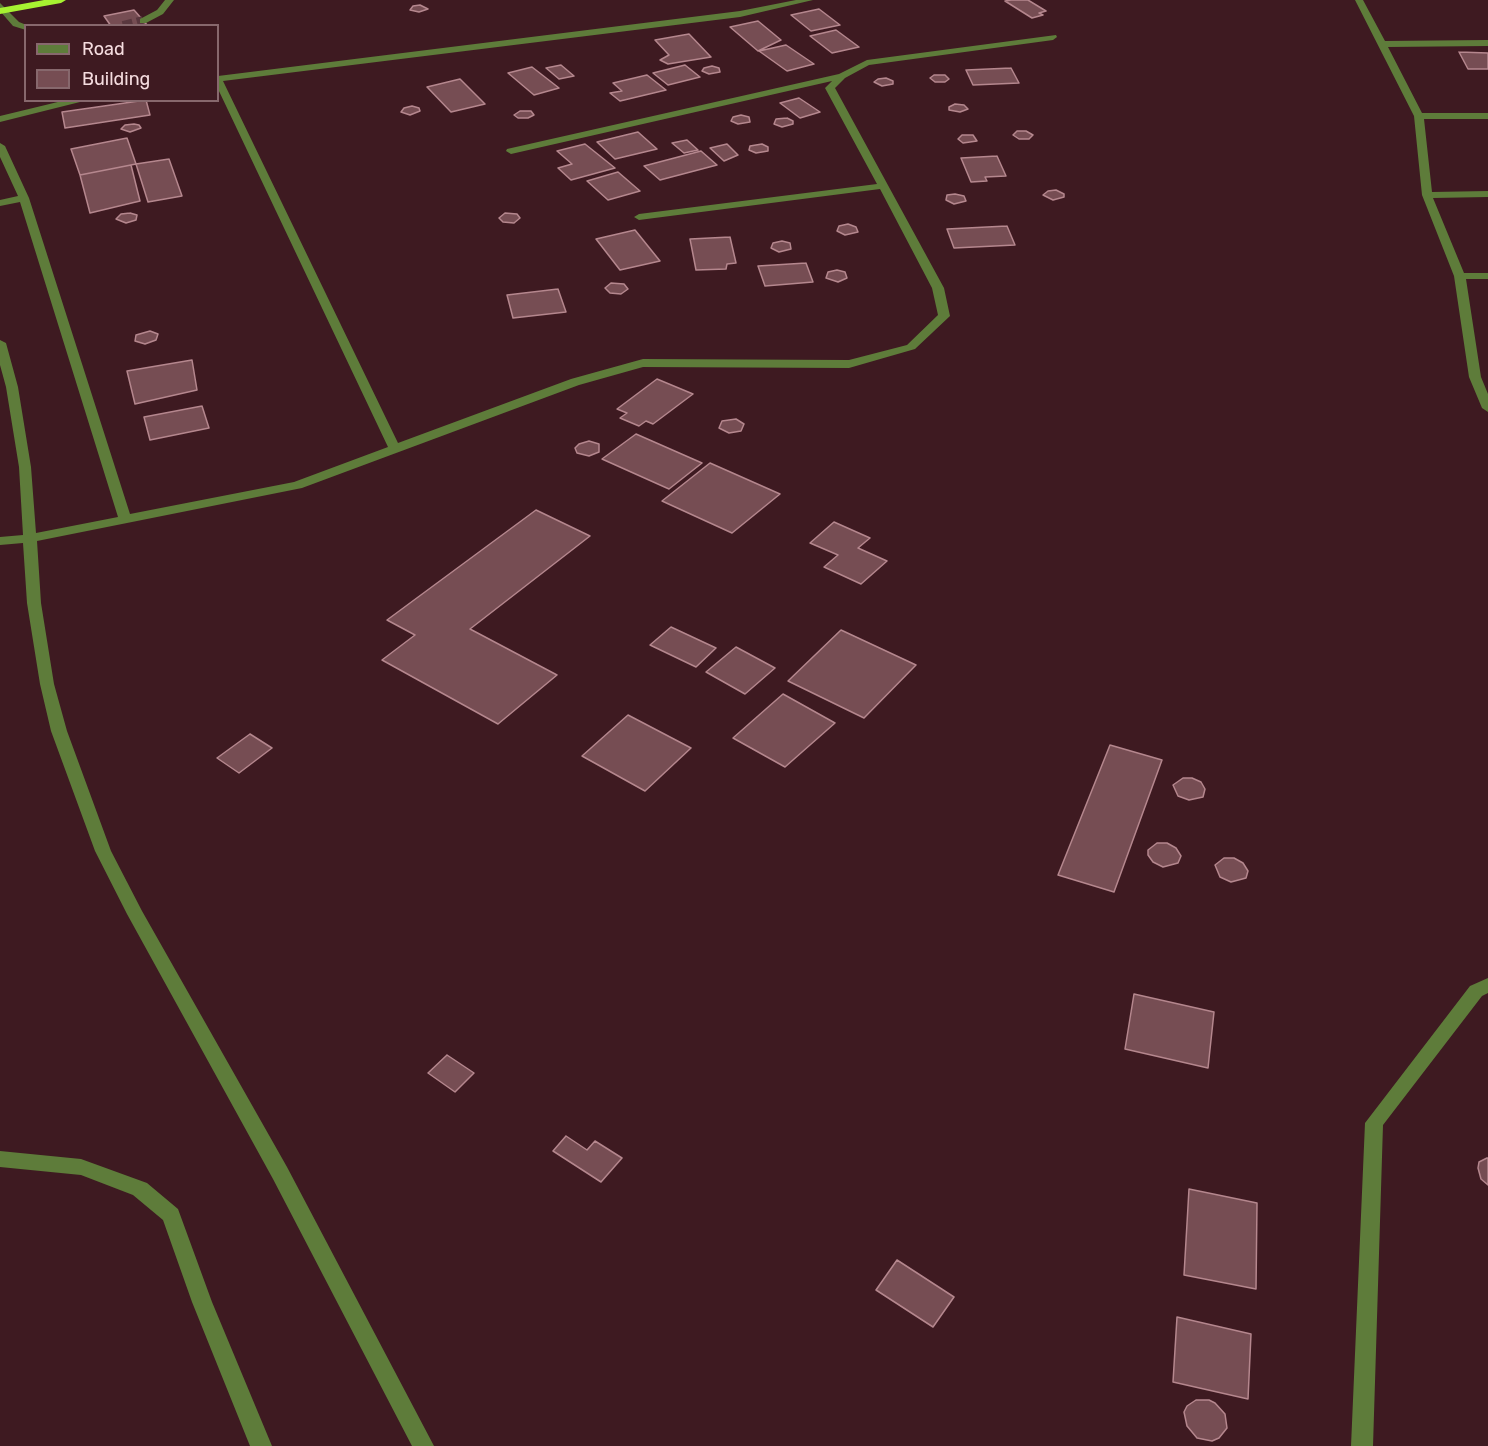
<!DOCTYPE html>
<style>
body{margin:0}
#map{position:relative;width:1488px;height:1446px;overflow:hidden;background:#3e1a21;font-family:Rubik,sans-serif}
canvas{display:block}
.legend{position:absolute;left:24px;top:24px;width:195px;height:78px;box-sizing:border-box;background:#3e1a21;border:2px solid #87686d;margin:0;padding:8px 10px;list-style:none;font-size:18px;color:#f5dcdf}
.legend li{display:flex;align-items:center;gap:12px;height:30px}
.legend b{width:30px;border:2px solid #87686d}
</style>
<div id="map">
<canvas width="1488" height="1446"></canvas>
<ul class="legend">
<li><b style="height:8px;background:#5e7c3a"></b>Road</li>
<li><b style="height:16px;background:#764d53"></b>Building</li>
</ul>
</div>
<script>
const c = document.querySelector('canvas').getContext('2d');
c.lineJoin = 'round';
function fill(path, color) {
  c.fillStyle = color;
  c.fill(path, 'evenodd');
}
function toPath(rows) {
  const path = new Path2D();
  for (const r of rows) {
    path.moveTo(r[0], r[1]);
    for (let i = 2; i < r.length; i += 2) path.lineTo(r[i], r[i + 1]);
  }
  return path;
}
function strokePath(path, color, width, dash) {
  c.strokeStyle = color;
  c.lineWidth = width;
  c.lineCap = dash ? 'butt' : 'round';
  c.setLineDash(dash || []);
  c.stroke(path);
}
const building = toPath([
 [1011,0,1028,0,1046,11,1039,13,1043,15,1032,18,1005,1,1011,0],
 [420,5,428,9,419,12,410,10,413,6,420,5],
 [819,9,840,25,811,31,791,15,819,9],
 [134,10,148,26,111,26,104,16,134,10],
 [758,21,781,40,758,51,730,27,758,21],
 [836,30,859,47,832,53,810,36,836,30],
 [689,34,711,57,668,64,660,60,669,55,655,40,689,34],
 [786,45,814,64,787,71,759,51,786,45],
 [1459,52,1488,53,1488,69,1468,69,1459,52],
 [561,65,574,76,559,79,546,68,561,65],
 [685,65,700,77,668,85,653,73,685,65],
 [712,66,719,68,720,72,709,74,702,71,704,68,712,66],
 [532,67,559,88,534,95,508,73,532,67],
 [1011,68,1019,83,973,85,966,70,1011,68],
 [647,75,666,90,620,101,610,93,622,91,613,83,647,75],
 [934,75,945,75,949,79,945,82,935,82,930,78,934,75],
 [886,78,893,81,893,84,882,86,874,82,878,79,886,78],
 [460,79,485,104,451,112,427,87,460,79],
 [799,98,820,112,800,118,780,103,799,98],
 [146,100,150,115,65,128,62,112,146,100],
 [955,104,964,105,968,109,960,112,949,110,949,107,955,104],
 [412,106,419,108,420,111,410,115,401,112,404,108,412,106],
 [520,111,531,111,534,115,528,118,518,118,514,115,520,111],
 [741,115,749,117,750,122,738,124,731,121,733,117,741,115],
 [787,118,793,121,793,124,782,127,774,124,776,119,787,118],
 [134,124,139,125,141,128,130,132,121,129,125,125,134,124],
 [1017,131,1026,131,1033,135,1029,139,1019,139,1013,135,1017,131],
 [638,132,657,149,615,159,597,142,638,132],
 [962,135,973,135,977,141,963,143,958,139,962,135],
 [127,138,136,164,80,175,71,149,127,138],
 [687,140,698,150,684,153,672,143,687,140],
 [585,144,615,168,571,180,558,168,572,164,557,151,585,144],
 [727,144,738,155,724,161,710,148,727,144],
 [762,144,768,147,768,151,756,153,749,150,750,146,762,144],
 [701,151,717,165,660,180,644,166,701,151],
 [997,156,1006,176,985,177,987,181,971,182,961,158,997,156],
 [169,159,182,196,148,202,136,164,169,159],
 [131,165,140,201,90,213,80,175,131,165],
 [618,172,640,191,608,200,587,181,618,172],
 [1056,190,1064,194,1064,197,1053,200,1043,195,1048,191,1056,190],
 [955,194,964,196,966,201,954,204,946,200,947,195,955,194],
 [130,213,137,215,136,220,126,223,116,219,121,214,130,213],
 [505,213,517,214,520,218,514,223,503,222,499,218,505,213],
 [848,224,856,227,858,232,845,235,837,231,839,226,848,224],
 [1007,226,1015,245,954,248,947,229,1007,226],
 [635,230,660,261,620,270,596,239,635,230],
 [730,237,736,263,727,264,726,269,696,270,690,239,730,237],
 [782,241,790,243,791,249,779,252,771,248,773,243,782,241],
 [806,263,813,282,765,286,758,266,806,263],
 [837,270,845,272,847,278,838,282,826,278,828,272,837,270],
 [611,283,624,284,628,289,621,294,610,293,605,288,611,283],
 [558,289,566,312,513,318,507,295,558,289],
 [150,331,158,334,156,340,145,344,135,341,136,335,150,331],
 [192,360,197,390,135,404,127,371,192,360],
 [657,379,693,394,653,424,646,421,639,426,620,418,627,413,617,409,657,379],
 [202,406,209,428,150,440,144,417,202,406],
 [736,419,744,424,741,431,729,433,719,428,722,421,736,419],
 [636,434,702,463,669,489,602,459,636,434],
 [589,441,599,444,599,452,589,456,577,453,575,448,579,444,589,441],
 [710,463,780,494,732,533,662,501,710,463],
 [536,510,590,536,470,629,557,675,498,724,382,660,415,635,387,620,536,510],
 [834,522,870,538,858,548,887,561,861,584,824,567,838,555,810,543,834,522],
 [671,627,716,648,696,667,650,645,671,627],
 [841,630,916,665,864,718,788,681,841,630],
 [736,647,775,668,745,694,706,672,736,647],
 [783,694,835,723,785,767,733,738,783,694],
 [628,715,691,748,645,791,582,756,628,715],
 [250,734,272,748,239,773,217,758,250,734],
 [1110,745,1162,760,1114,892,1058,875,1110,745],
 [1183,778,1192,778,1201,782,1205,789,1203,797,1189,800,1178,796,1173,785,1183,778],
 [1157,843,1167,843,1176,848,1181,856,1178,863,1163,867,1153,862,1148,855,1148,850,1157,843],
 [1224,858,1234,858,1243,863,1248,871,1246,878,1231,882,1220,877,1215,865,1224,858],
 [1134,994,1214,1012,1208,1068,1125,1049,1134,994],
 [447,1055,474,1073,455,1092,428,1073,447,1055],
 [566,1136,587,1150,595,1141,622,1158,601,1182,553,1151,566,1136],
 [1487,1158,1488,1158,1488,1185,1481,1179,1478,1168,1479,1162,1487,1158],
 [1189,1189,1257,1203,1256,1289,1184,1275,1189,1189],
 [897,1260,954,1297,933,1327,876,1290,897,1260],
 [1177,1317,1251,1334,1248,1399,1173,1382,1177,1317],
 [1196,1400,1209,1400,1215,1403,1225,1414,1227,1428,1219,1438,1212,1441,1197,1438,1187,1426,1184,1412,1187,1406,1196,1400]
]);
const minorTunnel = toPath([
 [123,26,143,21]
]);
const minor = toPath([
 [165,0,174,0,163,14,146,23,140,23,140,19,157,10,165,0],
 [796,0,813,0,740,17,223,81,398,443,571,379,643,359,849,360,907,345,938,315,932,288,880,189,639,220,634,217,639,214,877,184,825,88,832,81,511,154,506,151,507,149,839,74,867,60,1056,35,1057,37,1053,40,869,65,845,78,835,88,944,288,950,316,915,349,849,368,643,367,579,385,302,488,37,541,41,603,54,684,67,731,111,851,142,911,287,1167,434,1446,412,1446,273,1179,127,914,95,851,51,731,40,684,27,603,23,543,0,545,0,537,23,535,19,467,6,387,0,365,0,340,6,343,18,387,31,467,36,533,118,517,20,202,0,206,0,200,18,196,0,157,0,143,5,146,29,198,130,514,294,482,388,447,218,89,218,76,740,11,796,0],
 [1355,0,1363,0,1385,41,1488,40,1488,46,1388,47,1422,113,1488,113,1488,119,1424,119,1432,192,1488,191,1488,197,1433,198,1464,273,1488,273,1488,279,1466,279,1481,377,1488,394,1488,412,1482,408,1469,377,1454,276,1422,195,1414,116,1355,0],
 [0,3,19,22,29,26,26,26,26,30,13,26,0,11,0,3],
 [66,100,88,100,0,122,0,116,66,100],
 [1488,978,1488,993,1482,996,1383,1125,1373,1446,1351,1446,1365,1123,1470,986,1488,978],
 [0,1151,81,1159,147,1183,178,1209,212,1302,272,1446,250,1446,192,1302,163,1220,133,1195,81,1175,0,1167,0,1151]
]);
const highway = toPath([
 [44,0,66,0,61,3,0,14,0,8,44,0]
]);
fill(building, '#764d53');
strokePath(building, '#b5878e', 1.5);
strokePath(minorTunnel, '#59373e', 10, [10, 4.5]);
fill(minor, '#5e7c3a');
fill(highway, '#a7f231');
</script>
